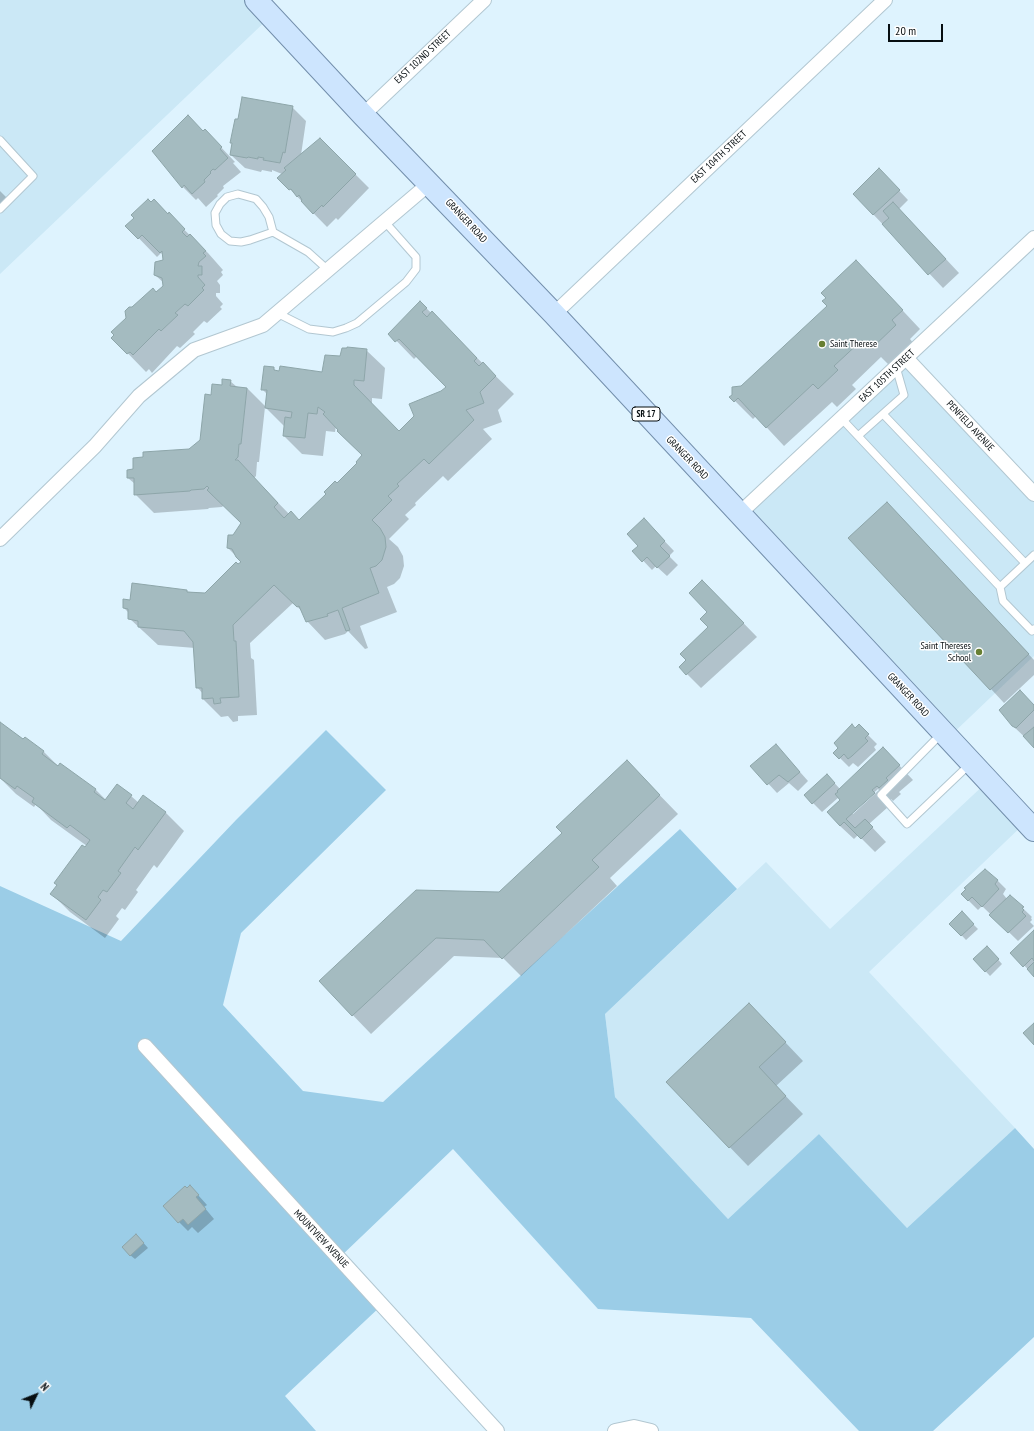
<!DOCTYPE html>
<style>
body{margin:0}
#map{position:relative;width:1034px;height:1431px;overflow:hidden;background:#def3fe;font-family:"PT Sans Narrow",sans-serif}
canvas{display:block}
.north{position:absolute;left:16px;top:1375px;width:40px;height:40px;-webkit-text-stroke:3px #fff;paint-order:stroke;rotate:47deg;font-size:11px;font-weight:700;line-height:16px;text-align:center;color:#070e11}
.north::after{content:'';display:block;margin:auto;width:14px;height:18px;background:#070e11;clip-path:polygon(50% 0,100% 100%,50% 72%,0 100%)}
.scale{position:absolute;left:888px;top:24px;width:55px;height:18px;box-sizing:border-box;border:2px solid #070e11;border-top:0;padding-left:5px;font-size:12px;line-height:14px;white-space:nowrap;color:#070e11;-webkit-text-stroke:3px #fff;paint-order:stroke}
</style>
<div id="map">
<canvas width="1034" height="1431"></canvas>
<div class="north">N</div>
<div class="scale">20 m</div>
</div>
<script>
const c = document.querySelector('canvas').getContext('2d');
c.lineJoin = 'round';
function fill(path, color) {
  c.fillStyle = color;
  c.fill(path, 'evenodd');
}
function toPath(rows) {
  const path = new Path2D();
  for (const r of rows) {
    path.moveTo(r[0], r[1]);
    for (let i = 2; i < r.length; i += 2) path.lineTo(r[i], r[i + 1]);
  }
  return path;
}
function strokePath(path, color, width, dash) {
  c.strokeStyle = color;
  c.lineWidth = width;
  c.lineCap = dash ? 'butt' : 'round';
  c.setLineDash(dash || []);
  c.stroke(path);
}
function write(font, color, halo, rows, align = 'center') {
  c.font = font + ' "PT Sans Narrow",sans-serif';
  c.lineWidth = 3;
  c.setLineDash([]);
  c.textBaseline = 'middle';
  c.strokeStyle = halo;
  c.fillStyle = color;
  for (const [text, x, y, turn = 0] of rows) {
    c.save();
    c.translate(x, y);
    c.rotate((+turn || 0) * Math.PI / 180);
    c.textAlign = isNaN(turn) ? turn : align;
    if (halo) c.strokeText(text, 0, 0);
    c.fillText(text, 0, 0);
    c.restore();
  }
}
const built = toPath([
 [0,0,256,0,271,16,0,274],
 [906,358,1034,494,1034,656,948,738,740,513],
 [988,781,1026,822,869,972,1015,1128,907,1228,819,1134,728,1219,615,1097,605,1014,766,862,830,929]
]);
const green = toPath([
 [326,730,386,790,241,933,223,1005,303,1091,383,1102,680,829,737,889,605,1014,615,1097,728,1219,819,1134,907,1228,1015,1128,1034,1149,1034,1337,933,1431,859,1431,751,1318,598,1309,453,1149,339,1258,382,1305,285,1396,316,1431,0,1431,0,886,121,941,236,820]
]);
const shadow = toPath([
 [292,107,306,121,301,155,320,139,369,188,338,220,336,218,327,227,279,178,282,174,272,170,272,172,262,170,261,172,245,168,231,155,233,144,231,142],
 [203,132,218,144,235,162,233,163,241,172,223,186,224,188,217,195,218,196,206,207,198,198,196,200,183,187],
 [888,179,908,200,899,209,959,273,943,288,854,194],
 [0,191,8,199,0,207],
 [154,200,208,253,223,270,221,272,223,275,217,281,220,285,220,293,216,293,216,296,223,304,220,307,222,309,207,323,204,321,193,332,195,334,180,348,177,346,152,373,149,369,146,372,113,338,133,308,156,293,164,286,164,283,155,275,164,261,164,256,161,253,157,257,127,226],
 [874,280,920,329,910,339,914,344,890,366,881,357,852,385,856,389,837,407,832,402,784,446,756,416,753,419,731,397],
 [420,302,514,394,498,410,502,422,483,429,492,439,448,481,443,476,415,503,416,505,405,515,409,519,389,539,398,547,403,556,404,566,400,578,394,584,387,587,397,612,360,626,368,648,365,649,348,631,345,634,325,640,307,621,303,612,293,603,250,643,251,658,254,660,257,715,238,716,238,721,233,722,228,716,221,717,203,699,203,694,197,687,195,648,158,645,129,618,129,613,124,608,130,601,133,584,205,594,242,562,228,548,242,523,224,505,222,507,209,508,208,509,154,513,135,494,135,484,128,478,190,450,201,440,212,396,230,381,237,387,247,388,266,407,267,394,262,389,273,368,277,372,323,373,341,358,366,350,385,368,382,399,372,398,372,405,399,433,447,387,417,356,414,359,390,334],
 [265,407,284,426,284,436,302,454,323,456,326,431,335,432,336,426,339,430,338,432,363,456,358,463,299,521,289,514,254,478,256,476,257,462,259,462],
 [901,517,1034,660,1034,675,1004,703,991,689],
 [653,529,674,551,669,556,678,565,667,576,656,566,652,570,634,551],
 [716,595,757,637,701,688,680,667,687,660,709,627,708,612],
 [1034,706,1034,746,1012,725],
 [0,723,24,740,43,751,59,767,60,764,96,790,106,800,131,796,139,803,144,797,166,813,184,831,157,868,154,865,136,890,138,892,125,910,122,908,116,916,119,919,105,938,70,912,52,894,87,846,51,820,36,804,34,807,16,794,0,778],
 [859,726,877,744,874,747,876,750,858,767,853,763,849,767,835,753],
 [776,745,808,781,798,791,789,783,777,793,752,766],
 [896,762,913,780,899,792,901,794,893,801,891,799,885,804,888,807,869,824,886,842,875,852,858,835,854,839,840,826,842,800,839,797,822,812,805,795,827,775,840,789],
 [878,789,879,790,853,814,852,813],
 [645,780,678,814,610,878,617,886,521,976,503,958,454,956,371,1034,320,981,500,893],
 [997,880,1006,889,1003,894,1007,899,1010,896,1032,917,1031,918,1032,920,1030,922,1034,926,1018,941,982,906,978,910,962,894],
 [962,913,978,929,966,940,951,924],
 [1034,932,1034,975,1011,953],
 [987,947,1002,964,990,976,974,959],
 [767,1023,803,1061,776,1086,803,1114,748,1166,667,1082],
 [190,1186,207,1205,204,1207,214,1219,198,1233,192,1227,188,1231,179,1222,187,1189],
 [140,1239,148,1248,135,1259,130,1255]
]);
const building = toPath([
 [242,97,293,106,285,153,283,152,280,163,263,160,264,158,258,157,258,159,248,157,247,158,230,155,232,143,230,143,235,119,238,119,242,97],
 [188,115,203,131,205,129,222,147,220,149,228,158,215,170,213,169,210,172,211,173,204,180,205,182,192,194,184,185,182,188,152,151,188,115],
 [320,138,356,174,323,207,322,205,313,214,301,201,302,200,299,195,297,197,291,189,289,190,277,178,286,170,284,168,320,138],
 [879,168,900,190,873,215,853,194,879,168],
 [148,199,151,202,154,199,168,214,169,212,185,229,182,232,187,237,190,234,206,251,203,253,206,256,199,262,198,266,202,266,202,275,198,275,198,277,205,285,202,288,204,290,188,306,185,304,175,313,178,315,161,331,159,329,133,355,130,352,127,354,111,338,114,335,111,332,126,318,125,311,129,307,132,307,153,288,156,292,163,286,162,278,154,275,155,262,163,260,162,251,160,253,142,235,138,239,125,226,134,218,131,215,148,199],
 [893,202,946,259,928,275,882,224,889,218,883,211,893,202],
 [856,260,903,310,892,320,896,325,871,349,862,340,834,366,838,370,818,389,813,384,766,428,738,398,734,402,729,397,732,395,732,387,741,386,827,306,822,301,826,298,821,293,856,260],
 [420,301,427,308,422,312,427,317,432,311,477,358,474,361,479,366,483,362,496,376,480,392,484,403,466,410,474,420,429,464,424,459,397,484,399,486,388,496,392,500,372,520,380,528,385,537,386,547,382,560,376,566,370,568,379,593,342,608,350,630,346,631,338,610,327,614,328,616,306,622,299,606,297,607,274,585,233,625,234,641,236,641,239,697,220,698,221,703,214,704,213,698,202,699,202,688,196,688,193,642,184,631,138,627,138,621,128,619,128,609,123,608,123,599,130,600,132,583,187,590,187,592,205,593,236,562,238,564,241,562,236,557,232,549,227,548,228,535,233,535,241,523,207,490,209,488,207,486,204,489,191,490,190,491,134,495,134,478,127,478,127,470,133,469,133,458,143,457,143,452,189,449,200,440,205,394,211,395,212,384,222,385,222,379,231,380,230,386,247,388,241,444,239,444,238,457,235,460,238,460,278,503,274,507,284,518,291,511,299,520,326,494,324,492,335,481,337,483,357,463,356,462,362,455,337,431,338,430,323,414,325,412,318,407,317,414,308,413,305,438,283,436,285,417,291,418,292,412,265,408,267,390,261,390,264,366,274,367,274,370,279,371,280,366,322,372,325,355,340,356,342,348,347,348,347,347,367,349,364,381,354,380,354,385,399,431,414,416,409,404,441,391,446,387,399,339,395,342,388,334,420,301],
 [887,502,1029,654,990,690,848,538,887,502],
 [644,518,665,541,660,546,670,556,657,568,647,557,642,562,632,551,638,546,627,534,644,518],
 [702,580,744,623,686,675,679,667,686,660,680,654,708,627,700,619,707,612,689,593,702,580],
 [1020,690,1034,705,1034,710,1016,728,1012,726,999,710,1020,690],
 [0,722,23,739,25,737,44,751,42,754,58,766,60,763,96,789,94,792,105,800,117,784,132,795,126,803,133,809,143,795,166,812,138,850,135,847,118,871,121,873,107,892,103,890,98,897,101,900,86,920,50,894,57,885,54,883,82,845,85,847,90,840,70,825,67,828,32,802,34,798,17,786,15,789,0,778,0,722],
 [852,724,855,728,859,724,869,734,865,738,868,741,852,756,848,759,844,754,839,759,833,753,838,748,834,743,852,724],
 [1034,727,1034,748,1023,736,1034,727],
 [776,744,800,772,788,782,779,775,767,785,750,766,776,744],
 [883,747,900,765,886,778,888,780,879,788,877,786,872,790,875,793,846,819,855,828,865,819,873,827,861,839,844,822,840,826,827,812,840,800,835,794,838,792,837,791,883,747],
 [627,760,660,795,592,860,599,867,502,959,484,940,436,938,352,1016,319,981,416,890,499,892,562,833,556,827,627,760],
 [827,774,835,783,812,804,804,795,827,774],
 [985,869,998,880,995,884,999,889,982,907,972,897,968,901,961,894,966,889,964,888,985,869],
 [1010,895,1024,907,1022,908,1024,910,1022,912,1026,916,1008,933,989,915,1010,895],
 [962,911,974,924,961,936,949,924,962,911],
 [1034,930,1034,961,1032,958,1023,967,1010,953,1034,930],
 [987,946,999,959,985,972,973,959,987,946],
 [1034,962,1034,977,1027,969,1034,962],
 [749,1003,786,1042,759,1067,786,1096,729,1148,666,1082,749,1003],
 [1034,1023,1034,1045,1023,1033,1034,1023],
 [190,1185,199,1195,196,1197,206,1209,188,1225,183,1219,178,1223,163,1206,185,1186,187,1188,190,1185],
 [136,1234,144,1243,130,1256,122,1247,136,1234]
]);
const service = toPath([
 [0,140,33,176,0,209],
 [273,232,250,240,241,242,230,241,221,234,216,225,215,213,220,204,227,197,238,194,256,199,263,207,269,217,273,232,308,252,328,270],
 [277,313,309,329,333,332,346,328,357,323,406,282,416,269,416,257,385,222],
 [883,414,1025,563],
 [841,418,1000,587,1034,555],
 [858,436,904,395,896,367],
 [1000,587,1003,601,1032,631,1034,629],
 [941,734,881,795,907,824,970,764]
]);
const minor = toPath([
 [363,115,484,0],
 [554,314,885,0],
 [906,358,1034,494],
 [740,513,1034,238],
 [0,539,95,446,139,396,194,350,263,325,430,183],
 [145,1046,497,1431],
 [615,1431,634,1427,651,1431]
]);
const primary = toPath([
 [256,0,363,115,554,314,1034,830]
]);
const markers = [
 [822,344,4,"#677f32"],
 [979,652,4,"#677f32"]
];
const shields = [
 [646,414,28]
];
const shieldNames = [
 ["SR 17",646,414]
];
const streetNames = [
 ["EAST 102ND STREET",423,57,-43],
 ["EAST 104TH STREET",719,157,-43],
 ["GRANGER ROAD",466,221,47],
 ["EAST 105TH STREET",887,376,-43],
 ["PENFIELD AVENUE",970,426,47],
 ["GRANGER ROAD",687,458,46],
 ["GRANGER ROAD",908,695,47],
 ["MOUNTVIEW AVENUE",321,1239,47]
];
const poiNames = [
 ["Saint Therese",830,344],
 ["Saint Thereses",971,646,"right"],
 ["School",971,658,"right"]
];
fill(built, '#cbe8f6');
fill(green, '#9bcde7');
fill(shadow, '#0003');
fill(building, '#a4bbc0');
strokePath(building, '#8da5a9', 1);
strokePath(service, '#b2c7d1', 9);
strokePath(minor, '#b2c7d1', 16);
strokePath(primary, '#728eab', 24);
strokePath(service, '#fff', 7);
strokePath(minor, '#fff', 14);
strokePath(primary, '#cde5fe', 22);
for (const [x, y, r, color] of markers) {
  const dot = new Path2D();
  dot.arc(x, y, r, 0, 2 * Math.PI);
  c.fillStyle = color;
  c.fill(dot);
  strokePath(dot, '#fff', 1.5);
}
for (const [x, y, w] of shields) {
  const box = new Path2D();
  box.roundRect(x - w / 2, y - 7, w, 14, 3);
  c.fillStyle = '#fff';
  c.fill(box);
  strokePath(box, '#070e11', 1);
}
write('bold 9px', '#070e11', null, shieldNames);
write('10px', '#070e11', '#fff', streetNames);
write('10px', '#070e11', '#fff', poiNames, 'left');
</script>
